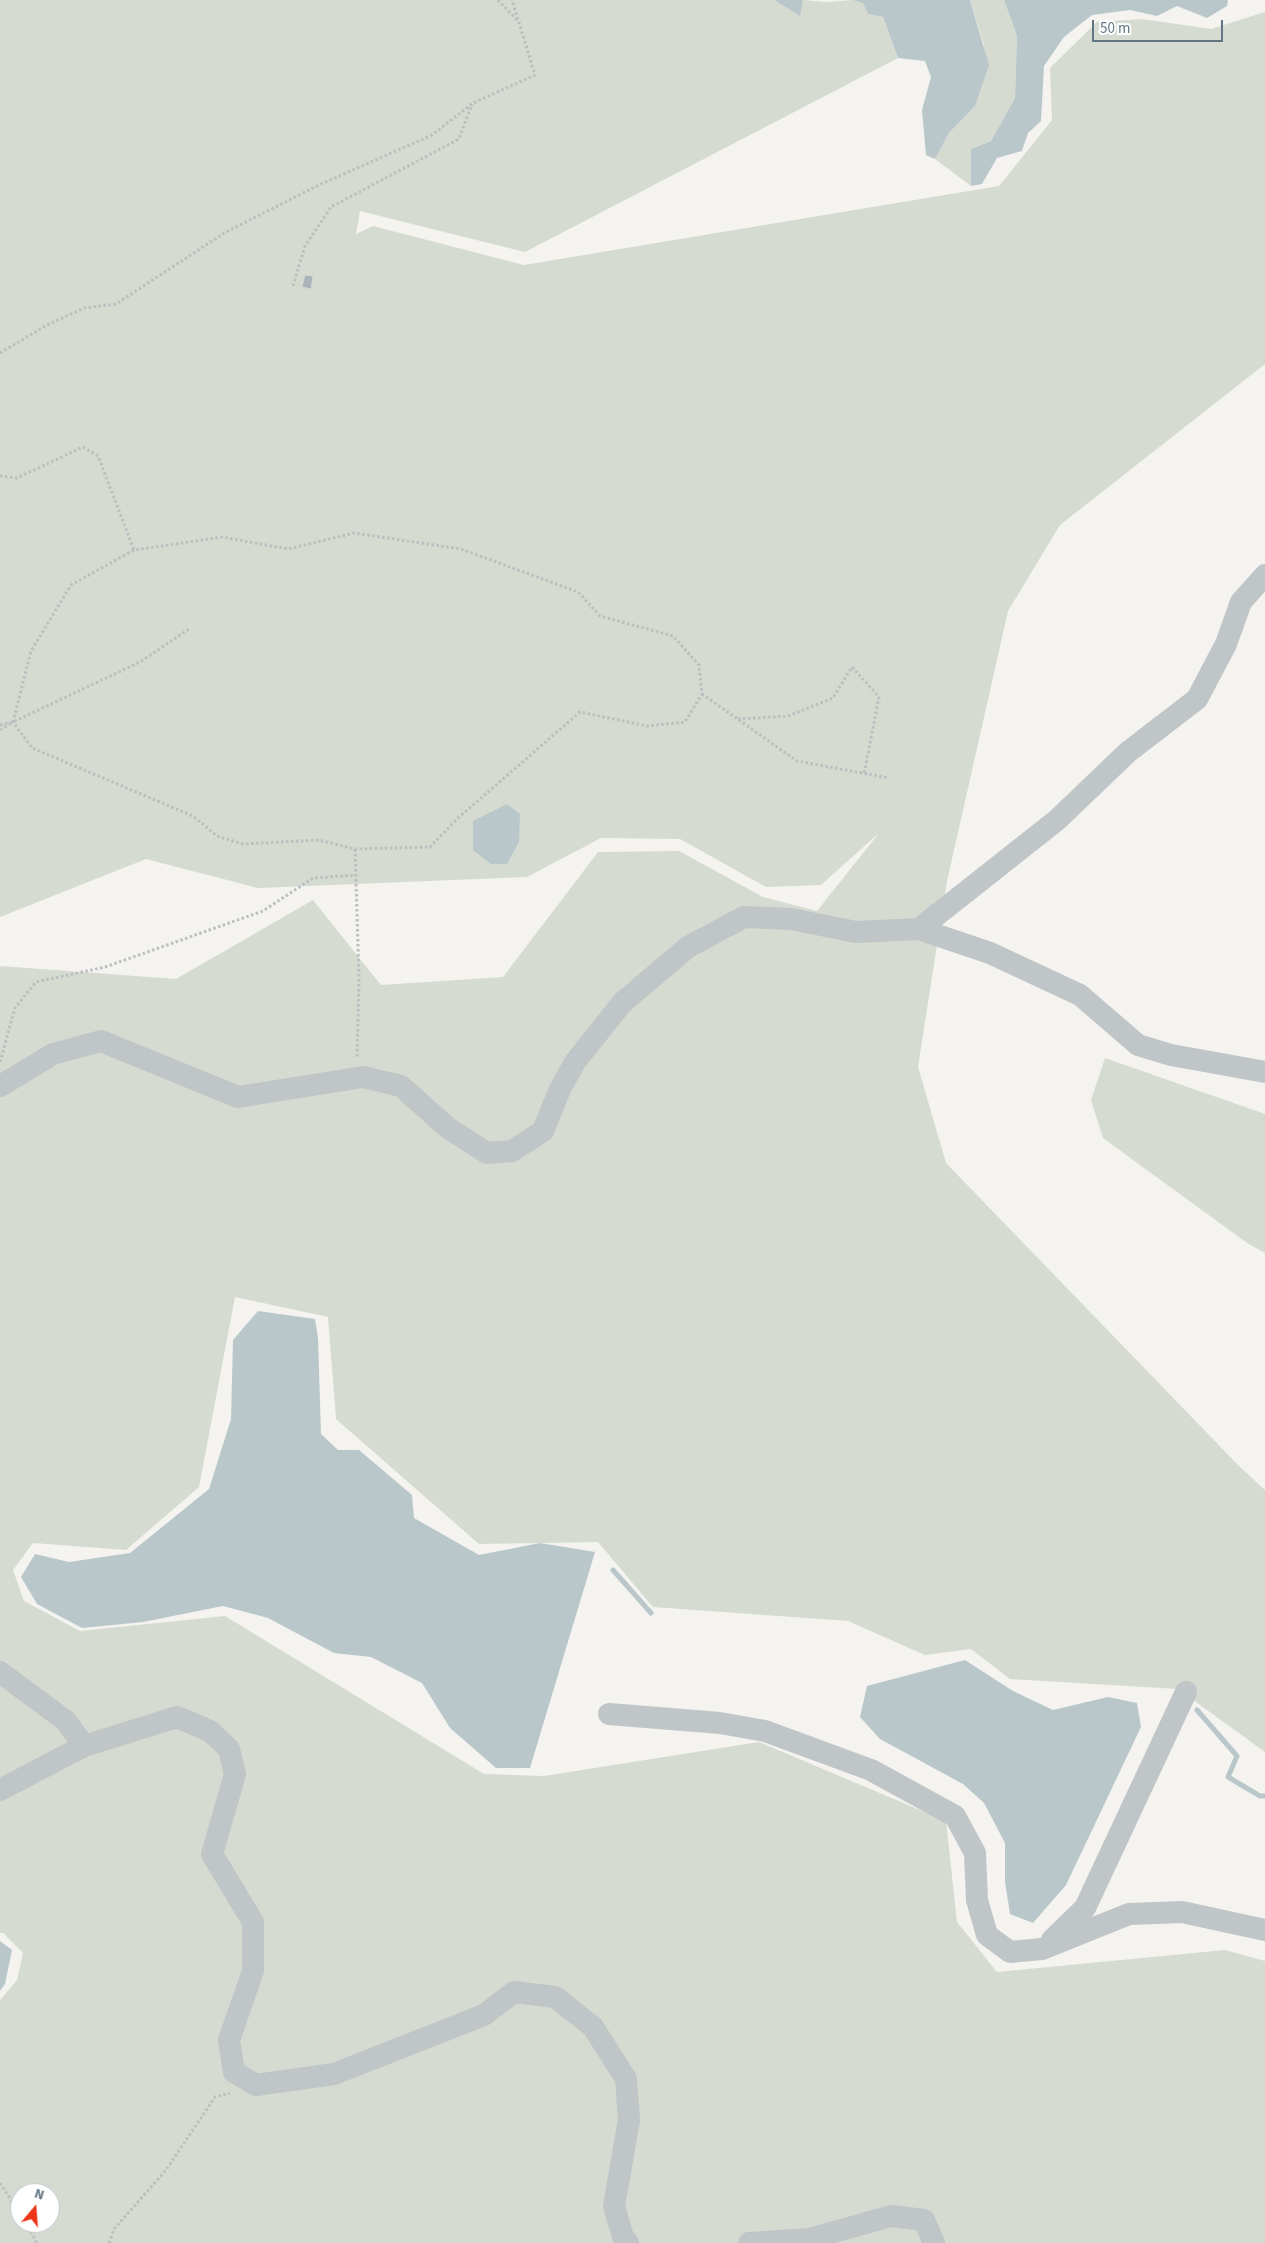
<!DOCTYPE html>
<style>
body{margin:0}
#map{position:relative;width:1265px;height:2243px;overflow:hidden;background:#f4f3ef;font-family:"Source Sans 3",sans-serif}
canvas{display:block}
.north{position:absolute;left:10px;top:2183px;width:50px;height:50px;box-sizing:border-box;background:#fff;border:1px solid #c0c8cd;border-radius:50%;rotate:18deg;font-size:14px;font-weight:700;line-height:20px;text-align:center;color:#617682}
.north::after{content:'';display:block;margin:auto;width:18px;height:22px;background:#ec3617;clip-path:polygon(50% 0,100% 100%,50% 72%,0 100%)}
.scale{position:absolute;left:1092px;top:20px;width:131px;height:22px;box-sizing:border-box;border:2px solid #617682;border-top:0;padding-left:6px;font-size:15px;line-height:18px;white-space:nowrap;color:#617682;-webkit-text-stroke:4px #fff;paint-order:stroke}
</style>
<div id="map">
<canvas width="1265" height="2243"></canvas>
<div class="north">N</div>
<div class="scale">50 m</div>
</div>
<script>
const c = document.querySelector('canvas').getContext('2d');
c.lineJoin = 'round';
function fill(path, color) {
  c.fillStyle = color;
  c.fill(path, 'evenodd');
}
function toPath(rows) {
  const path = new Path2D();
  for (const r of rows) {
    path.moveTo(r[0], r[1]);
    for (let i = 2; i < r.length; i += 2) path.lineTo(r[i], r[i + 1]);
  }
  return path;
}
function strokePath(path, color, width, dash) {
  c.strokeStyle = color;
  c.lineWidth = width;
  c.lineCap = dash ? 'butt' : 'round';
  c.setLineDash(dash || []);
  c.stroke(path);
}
const green = toPath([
 [0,0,774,0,800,15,803,0,827,2,853,0,863,3,868,14,883,17,898,58,525,252,360,211,356,234,373,226,524,265,999,186,1052,120,1050,68,1097,22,1142,19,1211,29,1265,12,1265,364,1060,525,1008,611,947,881,918,1067,946,1163,1239,1466,1265,1490,1265,1752,1178,1689,1010,1679,971,1649,925,1655,848,1621,653,1607,598,1542,479,1544,336,1419,328,1317,235,1297,199,1487,126,1550,33,1543,13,1570,24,1601,80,1631,225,1616,484,1774,544,1776,759,1742,946,1821,957,1922,997,1972,1225,1950,1265,1961,1265,2243,0,2243,0,2000,17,1980,23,1953,3,1933,0,1933,0,966,176,979,313,900,381,985,503,977,598,852,679,851,763,897,817,911,879,833,821,885,766,887,680,839,601,838,527,877,258,888,146,859,0,917],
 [20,2193,50,2193,50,2223,20,2223],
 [970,0,1004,0,1017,36,1015,98,991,141,971,149,971,186,935,159,949,133,975,106,984,45],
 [1105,1058,1265,1114,1265,1253,1247,1243,1103,1138,1091,1100]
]);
const water = toPath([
 [774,0,803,0,800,16],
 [853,0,970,0,989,65,975,106,949,133,935,159,926,155,922,110,931,77,925,61,898,58,883,17,868,14,863,3],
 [1004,0,1228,0,1227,6,1207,18,1177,6,1157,16,1130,10,1092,15,1064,37,1044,66,1041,121,1028,133,1022,151,997,158,982,184,971,186,971,149,991,141,1015,98,1017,36],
 [507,804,520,814,519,842,507,864,491,864,473,850,473,821],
 [258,1311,315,1319,318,1338,321,1434,338,1450,359,1450,412,1495,414,1518,479,1555,540,1543,595,1552,530,1768,496,1768,450,1728,422,1683,371,1657,334,1653,268,1618,223,1606,143,1622,82,1628,37,1604,21,1577,35,1554,69,1562,130,1553,209,1489,231,1419,233,1340],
 [965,1660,1013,1691,1053,1710,1108,1697,1137,1703,1141,1727,1066,1885,1033,1923,1010,1914,1005,1882,1005,1843,984,1803,963,1784,880,1739,860,1717,867,1686],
 [0,1941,12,1950,5,1984,0,1991]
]);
const stream = toPath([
 [613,1570,651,1613],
 [1197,1710,1237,1756,1228,1777,1260,1796,1265,1796]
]);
const building = toPath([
 [305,275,313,276,311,289,302,287,305,275]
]);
const path = toPath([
 [498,0,517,20],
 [293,286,305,246,331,207,459,139,472,104],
 [0,353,47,325,84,308,116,304,226,232,319,185,432,135,473,103,535,75,512,0],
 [0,476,17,478,83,447,98,456,134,550],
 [702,694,797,761,889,778],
 [738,719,788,716,833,698,852,667,879,697,864,774],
 [0,725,13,722,140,662,189,629],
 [0,730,13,722,31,651,71,585,134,550,222,537,288,549,354,533,461,549,578,592,600,616,673,636,699,665,702,694,685,722,647,726,580,712,458,818,430,847,355,849,319,840,243,844,217,836,193,816,32,748,13,722],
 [355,849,359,978,357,1058],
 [0,1062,15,1008,36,982,105,967,263,911,313,878,356,875],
 [0,2183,20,2214],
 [26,2223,37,2243],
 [109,2243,114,2229,166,2170,215,2097,230,2093]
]);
const minor = toPath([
 [919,929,1057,820,1128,752,1197,699,1226,644,1241,602,1265,575],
 [0,1086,53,1054,101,1041,238,1097,363,1077,401,1086,448,1128,487,1153,512,1151,543,1131,560,1089,575,1062,622,1003,688,947,744,917,791,919,856,932,919,929,990,953,1080,995,1138,1045,1171,1055,1265,1072],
 [0,1672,66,1721,84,1746],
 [609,1714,720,1723,765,1731,871,1770,955,1816,975,1853,977,1900,987,1935,1010,1952,1042,1949,1129,1914,1182,1912,1265,1930],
 [0,1790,84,1746,177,1717,210,1731,229,1749,235,1774,212,1854,253,1922,253,1971,229,2040,234,2072,256,2085,334,2074,484,2015,514,1992,555,1997,593,2027,626,2079,629,2120,614,2206,623,2237,628,2243],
 [1052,1940,1085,1908,1186,1692],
 [749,2243,809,2239,891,2216,924,2220,934,2243]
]);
fill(green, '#d5dbd0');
fill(water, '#b9c7cb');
strokePath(stream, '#b9c7cb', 5);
fill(building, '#aab3b7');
strokePath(building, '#d5d5d2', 1);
strokePath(path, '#bcbec0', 3, [2.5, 2.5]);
strokePath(minor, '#c0c5c7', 22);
</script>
